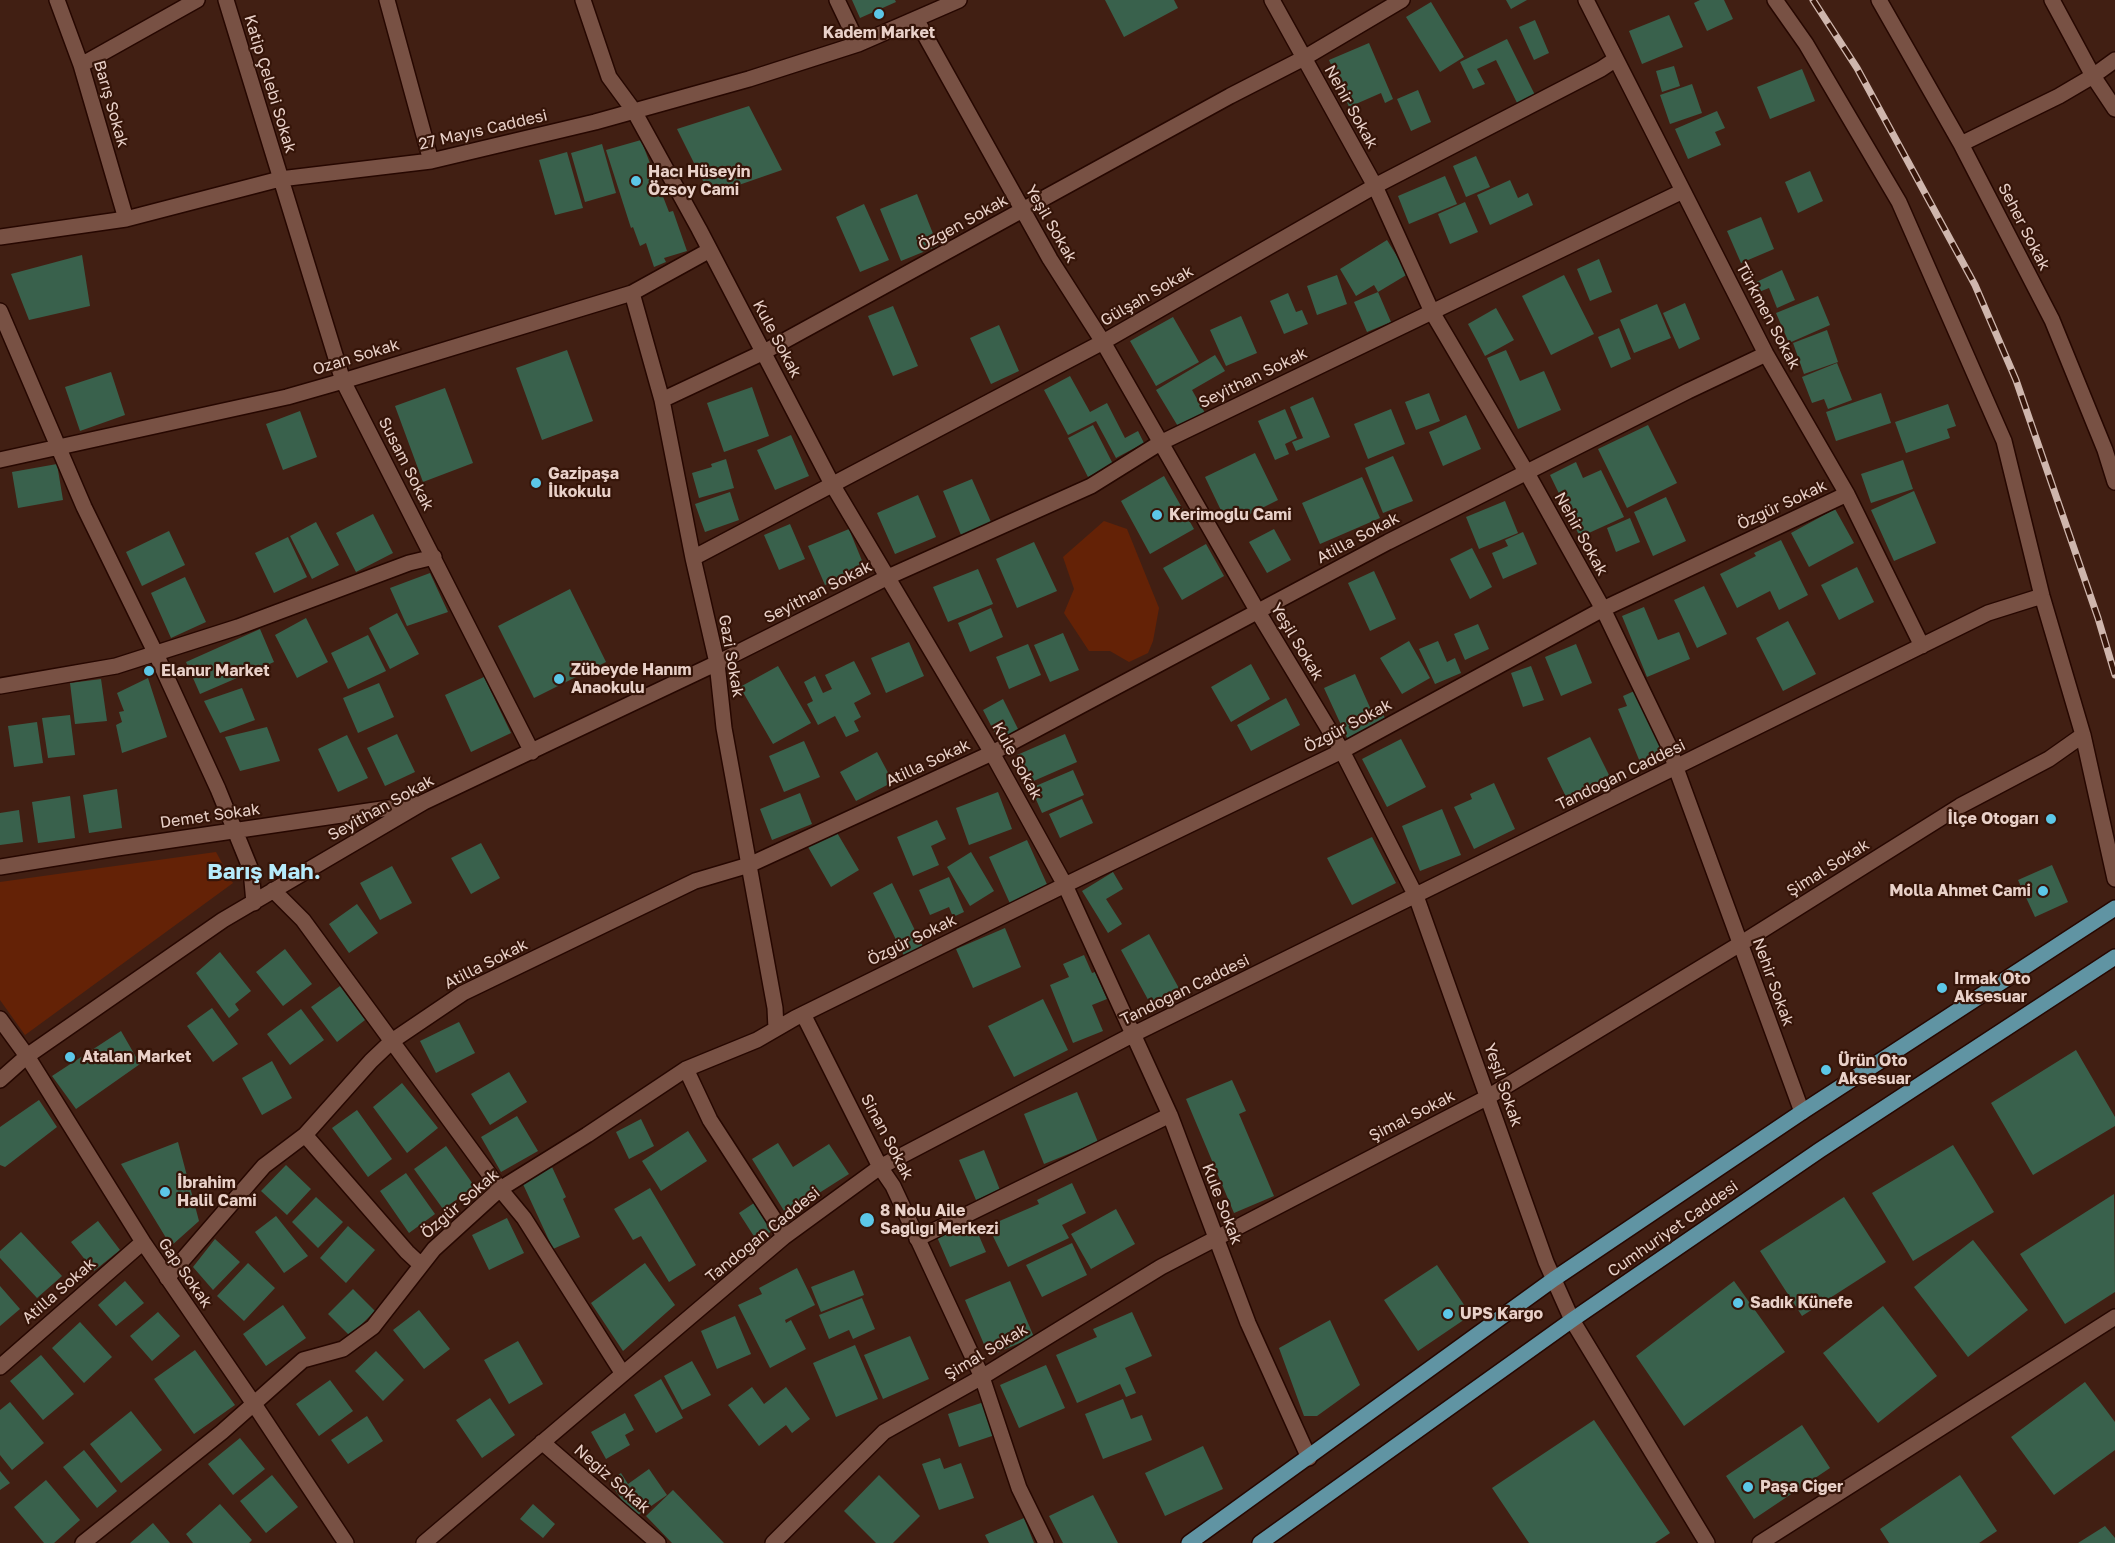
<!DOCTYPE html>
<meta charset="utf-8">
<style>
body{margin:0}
canvas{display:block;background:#411f13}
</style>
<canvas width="2115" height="1543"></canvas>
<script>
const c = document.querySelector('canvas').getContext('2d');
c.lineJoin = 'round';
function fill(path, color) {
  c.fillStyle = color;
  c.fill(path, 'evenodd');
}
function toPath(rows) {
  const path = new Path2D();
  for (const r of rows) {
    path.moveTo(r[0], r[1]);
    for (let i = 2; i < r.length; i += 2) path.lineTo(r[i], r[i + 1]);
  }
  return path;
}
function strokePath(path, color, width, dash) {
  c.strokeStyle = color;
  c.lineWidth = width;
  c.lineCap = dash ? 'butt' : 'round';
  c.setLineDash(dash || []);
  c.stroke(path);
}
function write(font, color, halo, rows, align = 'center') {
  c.font = font + ' "Golos Text",sans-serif';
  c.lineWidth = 4.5;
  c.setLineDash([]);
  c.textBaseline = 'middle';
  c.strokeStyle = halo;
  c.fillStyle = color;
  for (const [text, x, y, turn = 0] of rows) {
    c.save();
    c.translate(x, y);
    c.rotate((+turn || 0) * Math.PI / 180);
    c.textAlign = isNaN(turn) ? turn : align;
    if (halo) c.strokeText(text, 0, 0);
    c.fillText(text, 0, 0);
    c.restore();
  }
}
const green = toPath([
 [1104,521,1127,529,1159,608,1153,641,1148,653,1129,662,1110,651,1089,651,1064,613,1074,589,1063,557],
 [216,852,233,883,25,1035,0,1000,0,882]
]);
const building = toPath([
 [852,0,895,0,896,2,860,18],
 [1105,0,1174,0,1178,8,1124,37],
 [1506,0,1527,0,1511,9],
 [1700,0,1724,0,1733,19,1707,31,1694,3],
 [1431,2,1464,57,1440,72,1406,17],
 [1669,15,1683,47,1642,64,1629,31],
 [1535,20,1549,53,1534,60,1519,27],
 [1507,39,1537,99,1519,107,1496,60,1477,69,1485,84,1473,89,1460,62],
 [1369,43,1393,99,1385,103,1381,93,1349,107,1329,60],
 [1674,66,1680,86,1662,92,1656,71],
 [1802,69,1815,101,1770,119,1757,87],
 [1692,84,1702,113,1670,124,1660,95],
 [1418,90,1431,122,1411,131,1397,99],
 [749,106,782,170,710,195,677,129],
 [1717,111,1725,128,1715,132,1721,145,1688,159,1675,129],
 [641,140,669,212,673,211,687,251,664,258,666,262,654,267,646,243,640,246,633,227,631,228,606,150],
 [602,144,616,193,585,202,571,153],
 [567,152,583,208,555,215,539,160],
 [1476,156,1490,187,1466,197,1453,166],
 [1810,171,1823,201,1798,213,1785,182],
 [1445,176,1457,204,1409,224,1398,196],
 [1510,180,1518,198,1528,193,1533,205,1490,225,1477,195],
 [917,194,938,246,901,261,880,209],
 [1465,202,1478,232,1450,244,1438,214],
 [864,204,889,260,860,272,836,217],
 [1761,217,1774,249,1741,263,1727,231],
 [1387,240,1408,274,1378,292,1374,285,1356,296,1340,269],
 [82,255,90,306,29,320,11,274],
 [1599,259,1612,292,1590,301,1577,269],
 [1782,270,1795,300,1777,308,1769,288,1754,294,1750,285],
 [1337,275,1347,304,1317,315,1307,286],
 [1564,275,1594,334,1551,355,1522,296],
 [1378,292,1391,322,1367,332,1354,302],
 [1288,293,1296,312,1302,310,1308,324,1284,334,1270,301],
 [1818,296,1830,325,1789,343,1776,313],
 [1685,303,1700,339,1679,349,1663,313],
 [1657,304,1671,338,1634,353,1620,320],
 [893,306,918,366,893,376,868,316],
 [1496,308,1514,340,1485,356,1468,324],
 [1241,316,1257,353,1226,366,1210,330],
 [1173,317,1199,362,1156,386,1130,341],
 [999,325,1019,371,991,384,970,338],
 [1619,328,1631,359,1611,368,1598,337],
 [1827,330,1838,362,1804,374,1793,343],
 [567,350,593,421,542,440,516,368],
 [1506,350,1520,381,1544,371,1561,410,1518,429,1487,358],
 [1215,355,1225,371,1192,390,1205,413,1179,428,1156,390],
 [1837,363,1852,400,1828,409,1824,399,1812,403,1802,377],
 [111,372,125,415,80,431,65,387],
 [1070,376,1090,412,1107,403,1125,438,1138,431,1144,443,1116,458,1096,421,1068,435,1044,390],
 [752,387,769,436,724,452,707,403],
 [445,388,473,463,423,482,395,406],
 [1429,393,1440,421,1416,430,1405,402],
 [1881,393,1891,423,1836,441,1826,412],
 [1313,397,1330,437,1296,451,1292,442,1303,438,1290,407],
 [1948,404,1956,426,1947,429,1950,438,1906,453,1895,422],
 [1285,409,1297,438,1285,444,1289,454,1275,460,1258,421],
 [1391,409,1405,444,1368,459,1354,424],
 [300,411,317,457,283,470,266,424],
 [1466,415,1481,449,1443,466,1429,432],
 [1093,425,1113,464,1088,477,1068,438],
 [1648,425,1677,483,1627,508,1598,449],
 [791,435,809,476,775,490,757,450],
 [1255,453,1278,500,1228,525,1205,477],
 [1393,456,1413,501,1383,513,1365,468],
 [726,459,734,488,699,498,692,473,712,467,711,464],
 [1903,460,1913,489,1871,503,1861,474],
 [1576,462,1583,478,1601,470,1624,517,1580,537,1550,475],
 [57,464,63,500,18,508,12,472],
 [1164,476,1194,529,1150,554,1121,501],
 [1362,477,1380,518,1320,544,1302,503],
 [972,479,991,522,961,535,943,491],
 [1914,491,1936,543,1894,561,1871,510],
 [730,492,739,520,705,532,695,504],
 [918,495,936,537,895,554,877,513],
 [1666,497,1686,541,1653,556,1634,512],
 [1505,501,1518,533,1479,549,1466,517],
 [1835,509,1854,543,1809,567,1791,533],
 [373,514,393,553,356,572,336,533],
 [1630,518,1640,542,1616,552,1607,528],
 [316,522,339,565,312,579,290,536],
 [790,524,805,559,779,570,764,535],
 [849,529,865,568,825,585,808,546],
 [1274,529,1291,560,1267,573,1249,542],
 [169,531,185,565,142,586,126,552],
 [1523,532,1537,564,1503,579,1492,553,1508,546,1505,540],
 [288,537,307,577,274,593,255,553],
 [1781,540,1808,595,1779,610,1770,591,1737,608,1720,574,1756,556,1754,553],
 [1034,542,1057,591,1017,608,996,559],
 [1206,544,1224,576,1182,600,1163,568],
 [1472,548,1492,587,1470,599,1450,559],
 [1857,567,1874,602,1839,620,1821,585],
 [978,569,993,604,948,622,933,587],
 [1374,571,1396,619,1370,631,1348,583],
 [430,573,448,612,407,626,390,588],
 [185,577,206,622,171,638,151,593],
 [1704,586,1727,634,1697,648,1674,600],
 [570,589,606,662,534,698,498,626],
 [1644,607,1658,640,1679,632,1690,659,1647,677,1622,616],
 [991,608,1003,637,970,652,958,623],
 [397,613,419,654,390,669,369,628],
 [306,618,328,662,297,678,275,635],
 [1788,621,1816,674,1783,691,1756,638],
 [1478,624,1489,649,1465,660,1454,634],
 [260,629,274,662,200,694,186,662],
 [1063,633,1079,670,1050,682,1034,645],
 [368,635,386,671,348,689,331,653],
 [1409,641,1430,678,1402,694,1380,658],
 [1438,641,1447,662,1455,658,1461,673,1435,684,1419,649],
 [909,642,924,676,886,693,871,658],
 [1028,644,1041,675,1009,689,996,657],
 [1576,644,1592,683,1561,696,1545,657],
 [854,661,871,694,854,703,861,717,854,721,859,731,846,737,835,716,818,725,807,704,813,701,804,682,815,676,823,693,832,689,825,675],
 [1251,664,1270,699,1231,722,1211,687],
 [778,666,811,723,773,744,740,687],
 [1531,666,1544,700,1523,707,1511,673],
 [1355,674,1372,712,1380,708,1387,722,1348,740,1324,688],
 [484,677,511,733,471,752,445,695],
 [148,678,167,737,122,753,116,725,122,722,119,712,124,711,117,693],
 [101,679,107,721,75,724,70,683],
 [379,683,394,717,358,733,343,698],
 [242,688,255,720,220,733,204,701],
 [1639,689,1664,752,1640,762,1618,709,1627,706,1623,696],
 [1286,698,1300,725,1251,751,1237,725],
 [1003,699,1020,733,1000,743,983,710],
 [70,715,75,755,48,758,42,718],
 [37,722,43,763,14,767,8,726],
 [267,727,280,761,240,771,225,737],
 [397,734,415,772,385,786,367,748],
 [1065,734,1077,762,1029,783,1017,755],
 [347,735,368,778,338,792,318,749],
 [1590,737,1612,781,1569,803,1547,758],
 [1401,739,1426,787,1387,807,1362,759],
 [804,741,820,777,784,792,769,756],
 [877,752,893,782,856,801,840,772],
 [1073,770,1084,795,1042,813,1031,788],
 [1494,783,1515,829,1474,849,1454,807,1472,799,1470,794],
 [117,789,122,828,89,833,83,795],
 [998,792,1012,829,969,845,956,808],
 [800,793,812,824,772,840,760,809],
 [70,796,75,838,38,843,32,802],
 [1082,799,1093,823,1060,838,1049,814],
 [1442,809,1461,855,1420,871,1402,826],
 [19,810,23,842,0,845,0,813],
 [937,820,946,839,931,846,939,865,913,876,897,837],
 [836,831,859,870,831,887,808,847],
 [1372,837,1396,883,1352,905,1327,858],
 [1027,840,1050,891,1012,908,989,857],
 [481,843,500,878,471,894,451,858],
 [971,852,994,891,970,906,947,867],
 [2052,865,2068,902,2035,917,2018,880],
 [392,866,412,903,380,920,360,883],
 [1113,872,1123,889,1106,899,1122,924,1108,933,1082,891],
 [949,877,964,912,953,917,949,907,930,915,919,890],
 [892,883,925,951,906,960,873,893],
 [357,904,378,933,349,953,329,924],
 [1005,928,1021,967,973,988,956,949],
 [1149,934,1181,992,1152,1007,1121,950],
 [285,949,312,984,283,1006,256,972],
 [220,952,251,991,235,1004,239,1010,229,1018,196,973],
 [1084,955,1092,973,1095,972,1107,999,1092,1005,1103,1031,1073,1043,1050,985,1069,977,1063,964],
 [340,986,365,1020,337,1042,311,1007],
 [1043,999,1068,1050,1014,1077,988,1026],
 [212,1008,238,1044,213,1062,187,1026],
 [301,1009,324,1040,290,1065,267,1034],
 [459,1022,475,1053,436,1073,420,1041],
 [121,1031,140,1064,76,1109,52,1076],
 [2076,1050,2115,1117,2115,1126,2033,1175,1991,1103],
 [272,1061,292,1098,262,1115,242,1078],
 [509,1072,527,1102,490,1125,471,1094],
 [1232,1080,1246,1111,1239,1114,1274,1196,1234,1213,1186,1099],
 [402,1083,438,1128,407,1153,373,1107],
 [1077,1092,1098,1142,1044,1164,1024,1114],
 [39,1100,57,1127,5,1167,0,1165,0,1127],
 [357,1110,392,1159,368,1177,332,1128],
 [517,1116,538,1151,501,1172,481,1137],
 [641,1119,654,1146,629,1159,616,1132],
 [688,1131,707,1161,661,1191,642,1161],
 [178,1142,199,1221,171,1246,121,1164],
 [778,1143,793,1167,829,1144,849,1174,786,1214,752,1159],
 [1953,1145,1994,1212,1913,1261,1872,1193],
 [446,1146,475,1187,443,1209,414,1169],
 [984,1150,1000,1190,976,1200,959,1160],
 [286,1165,311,1189,287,1215,261,1191],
 [552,1167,566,1197,563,1199,580,1237,553,1249,522,1182],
 [406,1173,435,1214,409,1233,380,1191],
 [1072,1183,1086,1213,1062,1225,1069,1238,1008,1267,988,1226,1039,1204,1037,1200],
 [650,1188,696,1265,669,1282,641,1236,633,1240,614,1209],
 [2114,1194,2115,1292,2065,1324,2020,1254],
 [316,1197,343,1222,318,1248,292,1222],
 [1844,1197,1886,1262,1802,1316,1760,1251],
 [754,1203,772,1231,757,1241,739,1213],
 [1116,1209,1135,1244,1091,1269,1071,1234],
 [276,1216,308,1256,284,1273,255,1232],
 [507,1218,524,1253,489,1270,472,1235],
 [98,1221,120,1250,94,1271,71,1242],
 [973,1222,986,1252,950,1267,937,1237],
 [348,1226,375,1250,346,1283,320,1258],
 [21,1232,62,1276,37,1298,0,1258,0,1251],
 [215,1239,240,1262,213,1290,193,1267],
 [1973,1240,2028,1310,1968,1357,1914,1287],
 [1072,1243,1087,1275,1042,1297,1026,1265],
 [248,1263,275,1288,244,1321,217,1296],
 [645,1263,675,1305,623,1351,591,1303],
 [1437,1265,1471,1315,1418,1351,1384,1300],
 [797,1268,815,1305,785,1320,786,1323,791,1320,806,1349,770,1368,738,1305,762,1294,759,1288],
 [854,1270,864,1295,821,1312,811,1287],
 [125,1281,144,1303,116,1326,98,1305],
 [1010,1281,1034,1337,989,1356,965,1300],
 [1734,1281,1785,1352,1684,1426,1636,1356],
 [0,1286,20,1309,0,1326],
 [353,1289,375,1311,350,1336,328,1314],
 [862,1298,875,1329,853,1339,849,1330,829,1339,819,1315],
 [283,1305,306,1338,266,1366,243,1334],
 [1883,1306,1937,1376,1878,1423,1823,1353],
 [419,1310,450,1349,424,1369,393,1330],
 [158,1312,180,1336,152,1361,130,1336],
 [1132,1312,1152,1356,1125,1368,1136,1393,1126,1397,1120,1384,1077,1403,1056,1355,1097,1337,1093,1329],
 [735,1316,751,1354,717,1369,701,1331],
 [1330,1320,1360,1385,1317,1416,1304,1416,1279,1348],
 [80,1322,112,1357,84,1383,52,1348],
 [910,1336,929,1379,883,1399,864,1355],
 [518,1341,543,1384,509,1404,484,1360],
 [855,1345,878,1399,836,1417,813,1363],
 [195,1350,235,1405,194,1434,154,1379],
 [376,1351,404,1380,383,1401,355,1371],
 [41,1355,74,1394,43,1420,10,1381],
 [692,1361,711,1395,682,1410,664,1376],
 [1046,1365,1065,1408,1019,1428,1000,1385],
 [661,1379,683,1418,656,1433,634,1395],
 [330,1380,353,1411,319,1436,296,1404],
 [2085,1382,2115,1422,2115,1450,2054,1495,2011,1437],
 [752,1387,764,1404,786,1387,810,1419,792,1433,786,1425,759,1446,728,1405],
 [490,1398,515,1435,482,1458,456,1420],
 [1123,1399,1131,1419,1142,1415,1152,1440,1103,1459,1085,1414],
 [10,1402,44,1443,12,1470,0,1455,0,1410],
 [984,1402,995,1435,959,1447,948,1414],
 [131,1411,162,1450,121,1483,90,1444],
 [625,1413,634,1430,625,1435,630,1445,606,1459,591,1432],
 [367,1416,383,1441,348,1464,331,1440],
 [1594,1420,1670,1533,1655,1543,1529,1543,1492,1488],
 [1802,1425,1830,1468,1754,1519,1726,1476],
 [240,1438,265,1469,233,1495,208,1464],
 [1203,1446,1223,1489,1165,1516,1145,1473],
 [84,1450,117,1491,97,1508,63,1467],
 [940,1458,944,1469,961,1463,974,1498,939,1510,922,1464],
 [649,1469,667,1495,634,1518,609,1481,621,1473,628,1484],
 [0,1471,10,1483,0,1490],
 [272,1475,298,1507,266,1533,240,1501],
 [879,1475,920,1516,893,1543,876,1543,844,1511],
 [1960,1475,1997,1531,1979,1543,1889,1543,1880,1529],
 [46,1480,80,1520,54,1543,44,1543,14,1507],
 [673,1490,724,1543,672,1543,646,1516],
 [1093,1495,1118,1543,1063,1543,1049,1516],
 [220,1504,252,1540,249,1543,193,1543,186,1534],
 [533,1504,555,1524,543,1538,520,1519],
 [1024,1518,1034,1543,989,1543,985,1535],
 [153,1523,170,1543,130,1543],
 [2105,1526,2115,1538,2115,1543,2078,1543]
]);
const minor = toPath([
 [57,0,81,65,126,219],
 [226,0,343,381,532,752],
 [387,0,431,161],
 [583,0,609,77,634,111,699,229,832,484,992,753,1065,885,1170,1115,1248,1323,1309,1458],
 [837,0,858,44],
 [1272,0,1375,186,1432,312,1527,473,1603,609,1669,746,1676,768,1802,1112],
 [1586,0,1766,354,1847,494,1922,646],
 [1775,0,1806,44,1899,202,2004,441,2042,596,2083,735,2115,879],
 [1879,0,1961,144,2052,320,2105,450,2115,482],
 [2052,0,2093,76,2115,109],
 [916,19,1050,259,1103,342,1258,612,1342,751,1416,896,1546,1262,1572,1320,1707,1543],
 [81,65,197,0],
 [1961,144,2059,96,2093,76,2115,60],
 [0,237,126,219,280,179,431,161,595,122,749,79,858,44,959,0],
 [632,293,662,400,693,558,717,663,724,728,775,1008,776,1029],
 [0,311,84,507,156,654,218,789,251,870,254,903],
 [662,400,764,352,1230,96,1304,58,1402,0],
 [0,460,287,397,343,381,632,293,710,250],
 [693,558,1103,342,1375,186,1601,69,1616,59],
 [0,686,116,666,238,627,409,563,434,557],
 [0,867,117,848,416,804],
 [273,890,303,920,500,1189,524,1218,623,1374],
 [803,1014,880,1167,893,1186,982,1377,1019,1488,1046,1543],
 [0,1019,27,1056,143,1242,254,1404,346,1543],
 [686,1069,710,1120,778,1225,784,1237],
 [0,1080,27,1056,223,920,424,802,717,663,888,577,1091,486,1160,443,1683,191],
 [305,1135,407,1252,421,1265],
 [917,1239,1170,1115],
 [167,1278,264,1166,305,1135,371,1061,392,1041,463,993,695,881,749,865,992,753,1388,542,1688,391,1766,354],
 [0,1367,143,1242],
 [542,1442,658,1543],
 [83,1543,222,1432,303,1360,343,1349,373,1327,434,1249,500,1189,587,1135,686,1069,757,1040,795,1018,1065,885,1342,751,1603,609,1847,494],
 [424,1543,784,1237,880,1167,1134,1034,1988,613,2042,596],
 [773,1543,884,1432,982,1377,1161,1267,1488,1097,1740,944,1960,806,2049,759,2083,735],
 [1760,1543,2115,1317]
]);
const major = toPath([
 [1189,1543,1554,1279,1802,1112,2115,908],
 [1260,1543,1572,1320,1820,1150,2115,957]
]);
const rail = toPath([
 [1813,0,1857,68,1975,285,2016,380,2098,618,2115,675]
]);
const markers = [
 [879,14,6,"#5cc7e7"],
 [636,181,6,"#5cc7e7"],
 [536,483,6,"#5cc7e7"],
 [1157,515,6,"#5cc7e7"],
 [149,671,6,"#5cc7e7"],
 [559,679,6,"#5cc7e7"],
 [2051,819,6,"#5cc7e7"],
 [2043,891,6,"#5cc7e7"],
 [1942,988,6,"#5cc7e7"],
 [70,1057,6,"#5cc7e7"],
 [1826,1070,6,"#5cc7e7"],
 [165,1192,6,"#5cc7e7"],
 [867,1220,8,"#5cc7e7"],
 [1738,1303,6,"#5cc7e7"],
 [1448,1314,6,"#5cc7e7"],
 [1748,1487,6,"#5cc7e7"]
];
const poiNames = [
 ["Kadem Market",879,33,"center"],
 ["Hacı Hüseyin",648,172],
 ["Özsoy Cami",648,190],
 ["Gazipaşa",548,474],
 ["İlkokulu",548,492],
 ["Kerimoğlu Cami",1169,515],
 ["Zübeyde Hanım",571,670],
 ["Anaokulu",571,688],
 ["Elanur Market",161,671],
 ["İlçe Otogarı",2039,819,"right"],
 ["Molla Ahmet Cami",2031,891,"right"],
 ["Irmak Oto",1954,979],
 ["Aksesuar",1954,997],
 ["Atalan Market",82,1057],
 ["Ürün Oto",1838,1061],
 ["Aksesuar",1838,1079],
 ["İbrahim",177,1183],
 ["Halil Cami",177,1201],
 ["8 Nolu Aile",880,1211],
 ["Sağlığı Merkezi",880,1229],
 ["Sadık Künefe",1750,1303],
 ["UPS Kargo",1460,1314],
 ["Paşa Ciğer",1760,1487]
];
const streetNames = [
 ["Katip Çelebi Sokak",270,84,73],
 ["Barış Sokak",111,104,74],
 ["Nehir Sokak",1351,107,61],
 ["27 Mayıs Caddesi",483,130,-13],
 ["Özgen Sokak",963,223,-29],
 ["Yeşil Sokak",1051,224,60],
 ["Seher Sokak",2024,227,63],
 ["Gülşah Sokak",1147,296,-30],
 ["Türkmen Sokak",1768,316,62],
 ["Kule Sokak",777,339,62],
 ["Ozan Sokak",356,357,-17],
 ["Seyithan Sokak",1253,378,-26],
 ["Susam Sokak",406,464,63],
 ["Özgür Sokak",1782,505,-25],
 ["Nehir Sokak",1581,534,61],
 ["Atilla Sokak",1358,538,-28],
 ["Seyithan Sokak",818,592,-27],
 ["Yeşil Sokak",1297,642,59],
 ["Gazi Sokak",731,656,80],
 ["Özgür Sokak",1348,726,-28],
 ["Kule Sokak",1017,761,61],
 ["Atilla Sokak",928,763,-25],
 ["Tandoğan Caddesi",1621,775,-26],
 ["Seyithan Sokak",381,808,-29],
 ["Demet Sokak",210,816,-8],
 ["Şimal Sokak",1828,868,-32],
 ["Özgür Sokak",912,940,-26],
 ["Atilla Sokak",486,964,-27],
 ["Nehir Sokak",1773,982,70],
 ["Tandoğan Caddesi",1185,990,-26],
 ["Yeşil Sokak",1503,1085,71],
 ["Şimal Sokak",1412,1116,-27],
 ["Sinan Sokak",887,1137,62],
 ["Özgür Sokak",460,1204,-41],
 ["Kule Sokak",1222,1204,69],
 ["Cumhuriyet Caddesi",1673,1229,-35],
 ["Tandoğan Caddesi",763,1235,-39],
 ["Gap Sokak",185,1273,55],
 ["Atilla Sokak",59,1291,-41],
 ["Şimal Sokak",986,1352,-31],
 ["Negiz Sokak",612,1479,41]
];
const districtNames = [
 ["Barış Mah.",264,872]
];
fill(green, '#642206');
fill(building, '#39614c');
strokePath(minor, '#260700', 18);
strokePath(major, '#260700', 18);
strokePath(minor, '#785144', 15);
strokePath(major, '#6094a3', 15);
strokePath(rail, '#cfb6ad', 7);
strokePath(rail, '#361509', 4.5, [14]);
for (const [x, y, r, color] of markers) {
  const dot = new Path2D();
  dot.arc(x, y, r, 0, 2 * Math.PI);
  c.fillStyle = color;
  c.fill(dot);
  strokePath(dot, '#361509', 2);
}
write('bold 16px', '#e9d1c9', '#361509', poiNames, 'left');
write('16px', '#e9d1c9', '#361509', streetNames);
write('bold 22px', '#b5ebfc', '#361509', districtNames);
</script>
